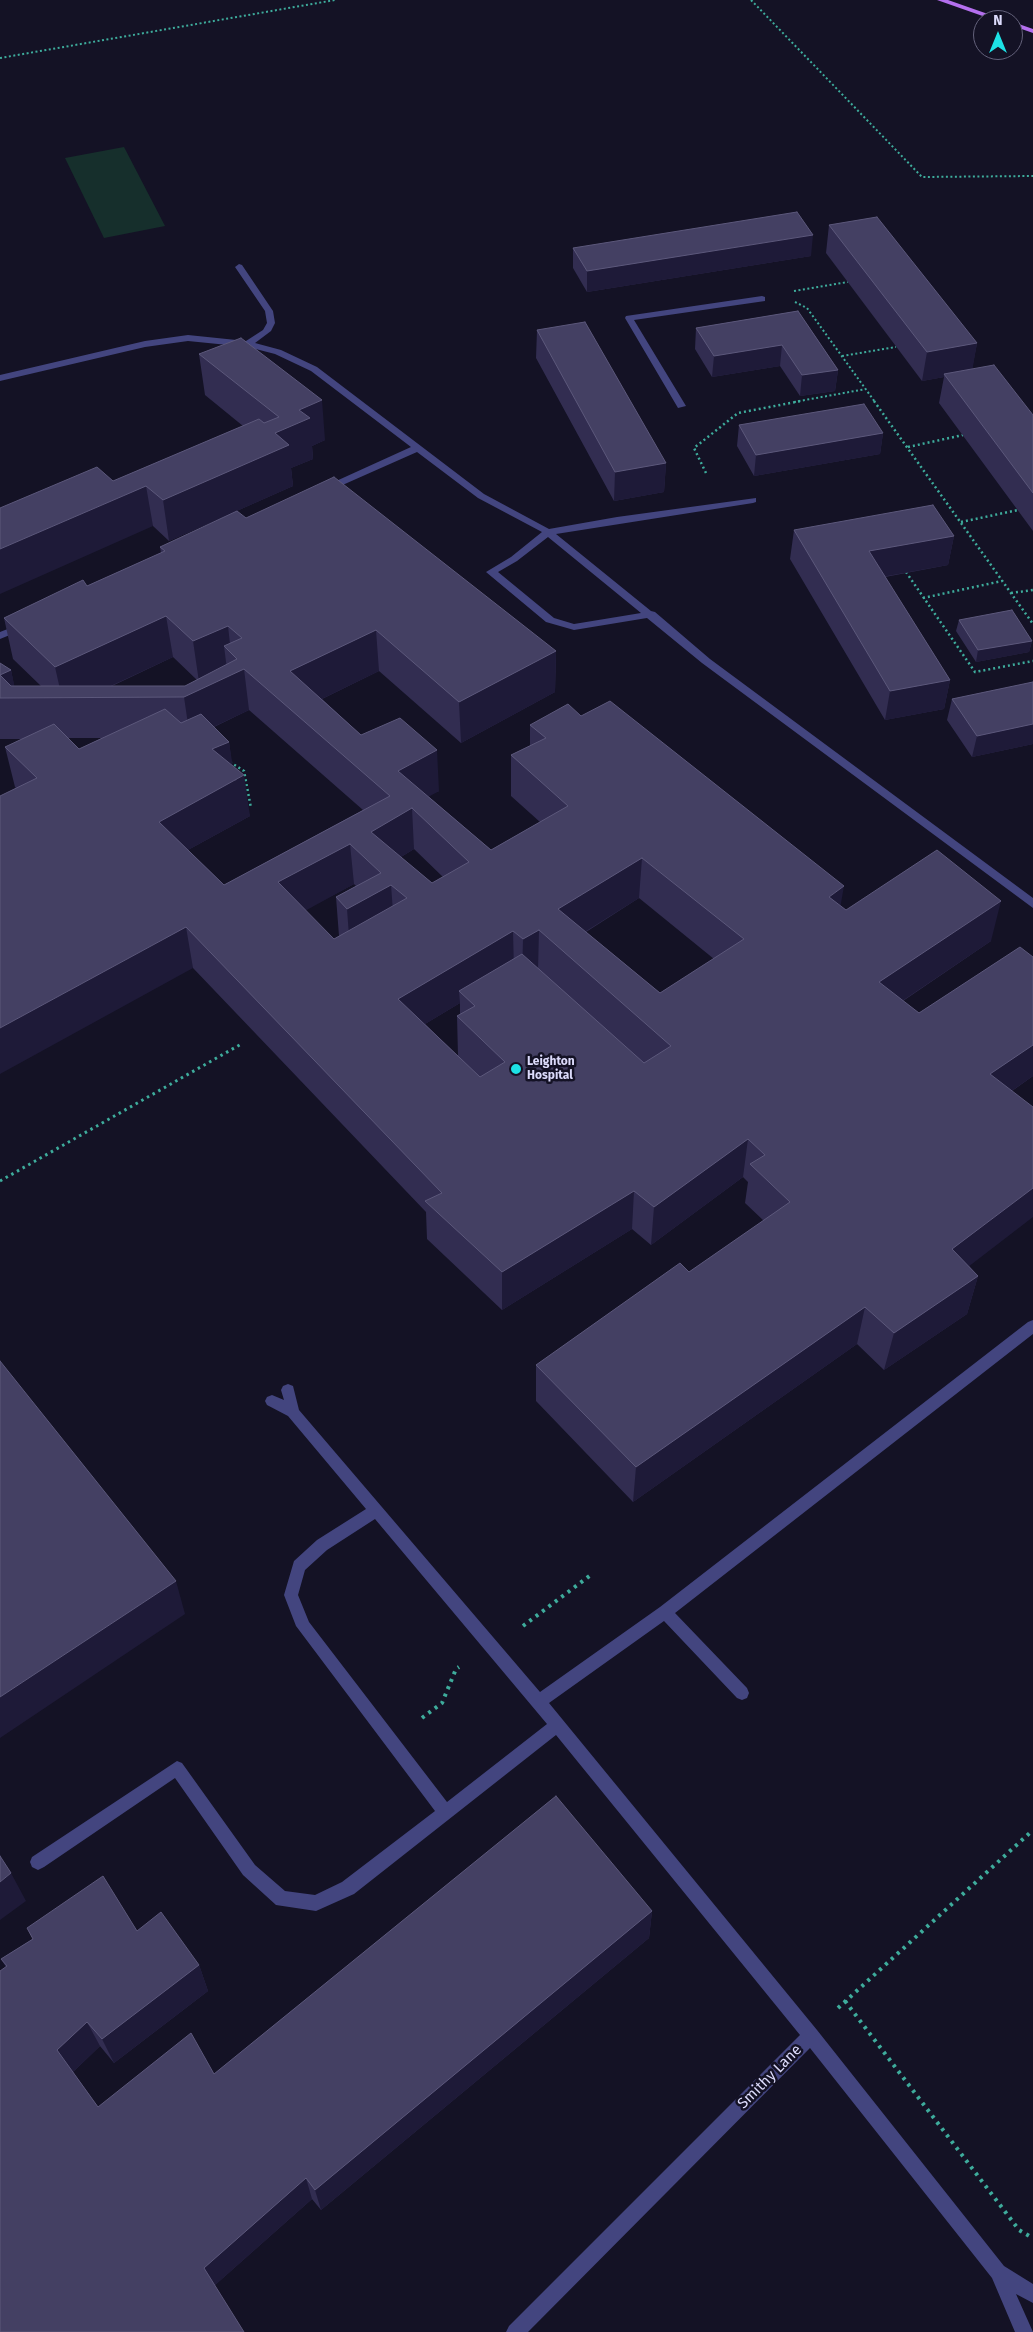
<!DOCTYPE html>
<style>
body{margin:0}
#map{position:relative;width:1033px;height:2332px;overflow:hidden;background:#141225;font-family:"Fira Sans",sans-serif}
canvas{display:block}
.north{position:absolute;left:973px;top:10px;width:50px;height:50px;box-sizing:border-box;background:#141225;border:1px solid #64627b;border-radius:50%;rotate:0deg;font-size:14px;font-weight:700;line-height:20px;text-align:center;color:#dcdbfb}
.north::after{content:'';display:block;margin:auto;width:18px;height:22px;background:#1de1e5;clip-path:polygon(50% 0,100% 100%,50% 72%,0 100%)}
</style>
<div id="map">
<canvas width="1033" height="2332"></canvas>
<div class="north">N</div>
</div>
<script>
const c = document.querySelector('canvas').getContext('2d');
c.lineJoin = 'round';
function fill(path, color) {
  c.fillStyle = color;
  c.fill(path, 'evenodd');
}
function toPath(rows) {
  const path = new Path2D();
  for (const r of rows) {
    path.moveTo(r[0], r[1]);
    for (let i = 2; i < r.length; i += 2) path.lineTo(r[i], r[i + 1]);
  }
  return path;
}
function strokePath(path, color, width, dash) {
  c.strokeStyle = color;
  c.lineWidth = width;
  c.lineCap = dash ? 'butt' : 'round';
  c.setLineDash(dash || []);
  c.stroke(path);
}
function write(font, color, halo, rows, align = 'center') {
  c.font = font + ' "Fira Sans",sans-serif';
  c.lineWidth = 5;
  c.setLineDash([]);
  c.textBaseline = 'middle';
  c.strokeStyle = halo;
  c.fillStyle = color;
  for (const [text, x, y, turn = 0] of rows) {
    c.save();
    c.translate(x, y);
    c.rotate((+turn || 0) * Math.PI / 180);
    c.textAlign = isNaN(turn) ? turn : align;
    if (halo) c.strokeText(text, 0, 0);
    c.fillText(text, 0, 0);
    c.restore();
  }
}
const green = toPath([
 [124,147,165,226,104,238,65,158]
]);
const pathFar3 = toPath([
 [751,0,922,177,1033,176],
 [0,58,335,0],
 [794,291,848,282],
 [795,302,807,308,875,402],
 [842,356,896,347],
 [794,402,866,389]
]);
const pathFar2 = toPath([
 [874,401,1033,624],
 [908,447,963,435],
 [706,473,694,448,738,413,801,401],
 [961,522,1018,510],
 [906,572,975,672,1033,661],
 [1011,593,1033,590],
 [923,598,1002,581],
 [230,762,244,771,251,808]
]);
const pathFar1 = toPath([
 [0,1181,243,1043]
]);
const path = toPath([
 [523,1626,592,1574],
 [422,1718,442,1703,456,1669,459,1667],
 [845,2001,1019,2230,1033,2238],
 [838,2008,1033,1830]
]);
const minor = toPath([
 [239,264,242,265,273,311,275,323,271,331,255,343,281,350,317,367,484,494,549,529,617,517,756,498,756,502,753,503,556,534,651,611,655,612,710,659,1033,898,1033,908,702,663,647,618,574,630,546,622,486,572,511,557,542,532,478,498,417,452,329,491,323,491,323,487,411,447,311,371,275,354,248,347,188,341,145,347,0,381,0,375,145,341,188,335,246,341,263,330,267,323,265,311,235,267,239,264],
 [548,537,641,613,574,624,554,618,498,572,517,561,548,537],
 [762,296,765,297,765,301,634,320,686,406,678,408,625,318,626,316,762,296],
 [23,623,27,624,27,628,0,639,0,632,23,623],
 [1033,1320,1033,1334,675,1613,747,1688,749,1693,747,1698,742,1700,737,1698,664,1621,549,1703,817,2030,1004,2266,1033,2284,1033,2303,1016,2294,1033,2332,1015,2332,992,2278,810,2048,528,2332,506,2332,509,2326,800,2035,556,1735,354,1894,316,1911,276,1905,243,1875,175,1778,44,1867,38,1870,32,1867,30,1862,32,1857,177,1761,182,1763,255,1865,285,1891,315,1895,342,1882,435,1811,296,1626,284,1595,294,1561,317,1540,366,1509,288,1416,267,1405,265,1401,267,1397,272,1395,284,1400,281,1390,283,1386,288,1384,293,1386,299,1410,540,1692,660,1607,1028,1322,1033,1320],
 [375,1519,547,1724,447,1802,309,1622,298,1595,305,1570,327,1550,375,1519]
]);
const major = toPath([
 [937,0,948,0,1005,20,994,20,937,0],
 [1013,22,1033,29,1033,33,1013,26,1013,22]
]);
const wall = toPath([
 [829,225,977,343,972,369,1033,415,1033,531,939,403,944,377,922,381,826,253],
 [573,248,811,256,587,292,573,268],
 [798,311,838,370,835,391,800,396,780,366,712,377,695,349,696,328],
 [537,330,666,463,664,492,614,501,536,358],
 [199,354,325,440,312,446,313,459,291,468,293,486,169,541,153,526,113,481,243,426,205,395],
 [739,425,883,433,880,454,754,476,737,446],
 [246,518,556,651,555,692,461,743,379,671,322,699,361,735,439,791,428,796,491,850,540,822,511,796,511,755,530,746,530,725,581,716,846,910,991,941,903,1001,919,1013,1033,957,1033,1076,1012,1091,969,1266,978,1276,967,1314,884,1370,857,1344,633,1502,536,1401,536,1365,689,1272,764,1221,745,1203,748,1182,743,1177,651,1245,632,1229,502,1310,427,1239,426,1212,193,968,15,787,5,747,23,739,0,739,0,663,11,670,14,686,41,686,13,659,4,618,87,586,161,553,160,547],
 [173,657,197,680,185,686,112,686],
 [249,710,363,810,224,885,188,850,250,816,232,766,229,742,214,727],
 [68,738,102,738,79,749],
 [414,849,443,877,432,883,401,857],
 [354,884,356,886,336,897,339,936,334,939,305,910],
 [639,898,714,959,660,993,586,932],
 [460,1003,460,1014,457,1016,458,1056,425,1024],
 [794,530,954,536,948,565,885,577,950,680,944,709,885,720,790,559],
 [959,620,1032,641,1029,652,976,662,956,631],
 [1033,682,1033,744,972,757,947,720,952,699],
 [652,1911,649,1938,321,2210,312,2199,215,2285,0,2332,6,1967,1,1959,33,1939,27,1928,137,1931,199,1965,208,1991,114,2063,100,2046,73,2072,98,2107,214,2074]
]);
const shadedWall = toPath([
 [813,235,811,256,587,292,587,271],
 [977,343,972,372,944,374,944,377,922,381,927,352],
 [782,345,780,366,712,377,714,356],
 [838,370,835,391,800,396,802,375],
 [322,400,325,440,312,446,313,459,291,468,293,486,169,541,163,500,275,433,299,410],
 [883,433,880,454,754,476,756,455],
 [666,463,664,492,614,501,615,472],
 [146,486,153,526,0,594,0,549],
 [954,536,948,565,865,580,869,551],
 [166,616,173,657,87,697,62,698,55,667],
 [228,626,231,653,224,646,227,670,199,682,193,641],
 [376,630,379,671,295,712,290,671],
 [1032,641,1029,652,976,662,978,650],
 [556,651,555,692,461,743,459,702],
 [244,669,249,710,190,738,184,697],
 [11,670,17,698,0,675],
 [950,680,944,709,885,720,890,691],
 [1033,724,1033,744,972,757,977,736],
 [229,742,235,781,244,775,250,816,166,862,159,822,212,749],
 [437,750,439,791,401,812,398,771],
 [412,808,414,849,378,871,371,832],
 [350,844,354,884,283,923,278,882],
 [642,858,639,898,559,948,558,909],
 [391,885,394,925,350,949,347,909],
 [844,886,837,926,829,897],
 [1001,901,991,941,871,1022,879,982],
 [186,927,193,968,0,1074,0,1028],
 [539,930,538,970,522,979,523,939],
 [513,931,514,971,459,991,460,1003,400,1039,398,999],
 [1033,1045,1033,1076,980,1113,990,1074],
 [748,1139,743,1177,651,1245,654,1207],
 [1033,1188,1033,1217,942,1287,952,1249],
 [634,1191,632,1229,502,1310,502,1272],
 [978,1276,967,1314,884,1370,894,1333],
 [865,1307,857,1344,633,1502,636,1467],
 [176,1581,185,1614,0,1738,0,1697],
 [11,1873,26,1901,0,1920,0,1882],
 [652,1911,649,1938,321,2210,315,2190],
 [199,1965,208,1991,114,2063,102,2039],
 [87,2022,100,2046,71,2074,57,2050],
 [306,2178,312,2199,214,2286,204,2268]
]);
const building = toPath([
 [797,212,813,235,587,271,573,248,797,212],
 [877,217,977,343,927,352,829,225,877,217],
 [798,311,838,370,802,375,782,345,714,356,696,328,798,311],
 [585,322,666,463,615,472,537,330,585,322],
 [241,338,322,400,299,410,310,418,275,433,289,445,163,500,146,486,0,549,0,508,97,467,113,481,259,419,264,423,279,417,199,354,241,338],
 [994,365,1033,415,1033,493,944,374,994,365],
 [864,404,883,433,756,455,739,425,864,404],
 [334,477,556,651,459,702,376,630,290,671,361,735,400,718,437,750,398,771,491,850,568,806,511,755,546,738,530,725,568,704,581,716,610,701,844,886,829,897,846,910,937,850,1001,901,879,982,919,1013,1020,947,1033,957,1033,1045,990,1074,1033,1107,1033,1188,952,1249,978,1276,894,1333,865,1307,636,1467,536,1365,680,1263,689,1272,790,1202,750,1164,765,1155,748,1139,654,1207,634,1191,502,1272,425,1201,442,1193,186,927,0,1028,0,796,37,778,5,747,54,724,79,749,165,709,181,723,201,714,229,742,212,749,244,775,159,822,224,885,390,796,244,669,184,697,0,698,0,663,11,670,0,675,11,686,185,686,237,659,224,646,242,638,228,626,193,641,166,616,55,667,4,618,83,580,87,586,165,551,160,547,237,511,246,518,334,477],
 [412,808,469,862,432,883,371,832,412,808],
 [350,844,381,873,336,897,347,909,391,885,407,898,334,939,278,882,350,844],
 [642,858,744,939,660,993,558,909,642,858],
 [539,930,671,1046,644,1063,522,954,459,991,475,1006,457,1016,505,1062,480,1077,398,999,513,931,523,939,539,930],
 [933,505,954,536,869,551,950,680,890,691,794,530,933,505],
 [1012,610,1032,641,978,650,959,620,1012,610],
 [1033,682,1033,724,977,736,952,699,1033,682],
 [0,1361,176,1581,0,1697,0,1361],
 [556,1796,652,1911,315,2190,306,2178,204,2268,244,2332,0,2332,0,1971,7,1966,1,1959,33,1939,27,1928,103,1876,137,1931,161,1912,199,1965,102,2039,87,2022,57,2050,98,2107,191,2033,214,2074,556,1796],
 [0,1856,11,1873,0,1882,0,1856]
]);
const markers = [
 [516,1069,6,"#1de1e5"]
];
const poiNames = [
 ["Leighton",527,1062],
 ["Hospital",527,1076]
];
const nearStreetnames = [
 ["Smithy Lane",770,2077,-45]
];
fill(green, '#162f2c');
strokePath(pathFar3, '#3eac9c', 2, [2, 2.5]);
strokePath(pathFar2, '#3eac9c', 2.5, [2, 3]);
strokePath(pathFar1, '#3eac9c', 3, [2.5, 4]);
strokePath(path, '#3eac9c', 4, [3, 5]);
fill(minor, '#43457f');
fill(major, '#b46fee');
fill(wall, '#322d51');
fill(shadedWall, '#1e1a38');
fill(building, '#444063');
strokePath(building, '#5c587b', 1);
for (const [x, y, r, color] of markers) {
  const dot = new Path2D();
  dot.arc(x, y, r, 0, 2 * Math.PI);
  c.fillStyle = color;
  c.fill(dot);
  strokePath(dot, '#141225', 2);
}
write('bold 12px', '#dcdbfb', '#141225', poiNames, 'left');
write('15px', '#dcdbfb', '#141225', nearStreetnames);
</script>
